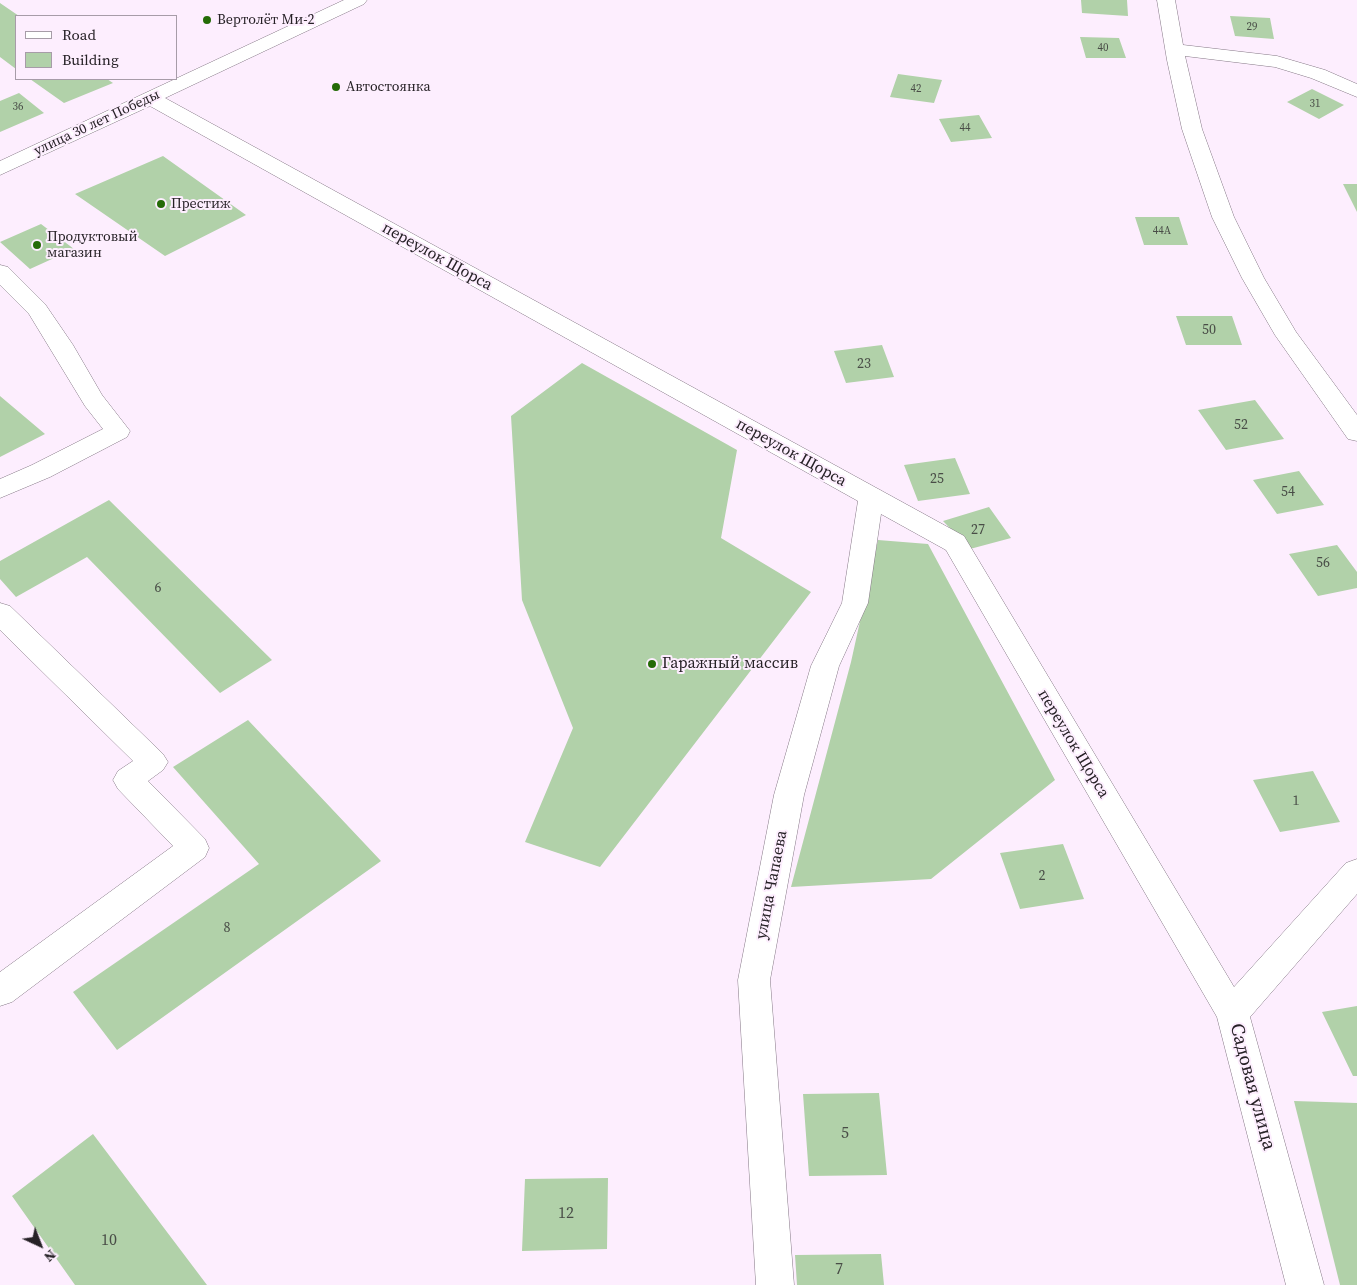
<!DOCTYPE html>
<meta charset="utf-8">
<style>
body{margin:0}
#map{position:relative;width:1357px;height:1285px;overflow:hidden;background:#fdeefe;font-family:"Source Serif 4",serif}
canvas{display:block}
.legend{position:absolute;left:15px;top:15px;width:162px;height:65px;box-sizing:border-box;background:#fdeefe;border:1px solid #a79ca8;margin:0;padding:6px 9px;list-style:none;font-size:15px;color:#262126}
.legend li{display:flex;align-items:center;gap:10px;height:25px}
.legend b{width:25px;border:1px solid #a79ca8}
.north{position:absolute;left:15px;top:1220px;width:50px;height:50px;-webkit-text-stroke:4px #fdeefe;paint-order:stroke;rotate:137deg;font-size:14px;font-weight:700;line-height:20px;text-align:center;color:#262126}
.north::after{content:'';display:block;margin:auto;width:18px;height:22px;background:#262126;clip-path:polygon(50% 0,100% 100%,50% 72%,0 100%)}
</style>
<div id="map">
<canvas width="1357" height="1285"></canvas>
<ul class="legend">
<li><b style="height:6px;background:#fff"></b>Road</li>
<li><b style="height:14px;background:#b1d1a9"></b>Building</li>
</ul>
<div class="north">N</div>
</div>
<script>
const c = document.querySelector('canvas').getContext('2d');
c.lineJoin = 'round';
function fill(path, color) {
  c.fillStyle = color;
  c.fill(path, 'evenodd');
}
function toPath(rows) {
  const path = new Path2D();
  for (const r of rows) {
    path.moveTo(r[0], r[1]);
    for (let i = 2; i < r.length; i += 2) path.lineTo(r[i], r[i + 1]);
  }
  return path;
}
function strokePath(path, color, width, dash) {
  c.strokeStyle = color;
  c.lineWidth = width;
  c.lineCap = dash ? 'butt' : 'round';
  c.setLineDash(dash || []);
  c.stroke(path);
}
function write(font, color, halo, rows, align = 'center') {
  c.font = font + ' "Source Serif 4",serif';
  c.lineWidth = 4;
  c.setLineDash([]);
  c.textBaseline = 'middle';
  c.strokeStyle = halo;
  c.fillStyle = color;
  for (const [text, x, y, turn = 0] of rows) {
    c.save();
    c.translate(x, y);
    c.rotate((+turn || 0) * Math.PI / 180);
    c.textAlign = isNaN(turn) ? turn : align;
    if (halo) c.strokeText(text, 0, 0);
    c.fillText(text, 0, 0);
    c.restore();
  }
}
const building = toPath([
 [1081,0,1127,0,1128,16,1082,13],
 [0,3,19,16,16,16,16,69,0,57],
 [1230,16,1270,18,1274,39,1235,36],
 [1080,37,1119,38,1126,58,1086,58],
 [898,74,942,80,934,103,890,97],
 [30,79,107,79,113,83,64,103],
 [1312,89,1344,105,1319,119,1287,102],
 [19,93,44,113,0,132,0,101],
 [979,115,992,138,951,142,939,119],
 [163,156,246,215,165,256,75,194],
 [1343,184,1357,184,1357,212],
 [1135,217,1179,217,1188,245,1144,245],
 [41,224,74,249,30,269,0,242],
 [1176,316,1232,316,1242,345,1186,345],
 [882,345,894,377,846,383,834,351],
 [582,363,737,450,721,538,811,592,600,867,525,842,573,728,522,600,511,416],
 [0,396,45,434,0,457],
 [1255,400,1284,439,1226,450,1198,410],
 [955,458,970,494,918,501,904,465],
 [1299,471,1324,505,1277,514,1253,480],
 [109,500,272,660,220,693,87,557,16,597,0,579,0,561],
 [989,507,1011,538,970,549,943,521],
 [878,540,928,544,1055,780,931,879,791,887,851,662],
 [1337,545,1357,572,1357,588,1318,596,1289,554],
 [248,720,381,861,117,1050,73,992,259,864,173,767],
 [1313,771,1340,822,1280,832,1253,780],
 [1063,844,1084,899,1020,909,1000,853],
 [1357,1006,1357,1076,1353,1076,1322,1012],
 [879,1093,887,1175,809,1176,803,1094],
 [1294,1101,1357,1103,1357,1285,1340,1285],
 [93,1134,207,1285,75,1285,12,1196],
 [608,1178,607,1249,522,1251,525,1179],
 [881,1254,884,1285,797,1285,795,1255]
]);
const minor = toPath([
 [344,0,367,0,364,4,165,98,964,536,1234,987,1346,863,1357,859,1357,894,1250,1017,1324,1285,1286,1285,1217,1017,946,550,881,514,868,603,839,666,804,795,770,980,794,1285,756,1285,738,980,774,795,811,666,842,603,858,501,150,106,0,175,0,161,344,0],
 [1157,0,1175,0,1183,45,1277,56,1325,70,1357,84,1357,97,1311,78,1275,67,1185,56,1202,129,1234,217,1264,278,1296,332,1357,415,1357,441,1348,439,1275,335,1242,278,1212,217,1182,129,1167,60,1157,0],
 [0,265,8,267,45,304,73,345,102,395,130,431,127,437,50,477,0,498,0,479,32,465,103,429,85,406,29,314,0,285,0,265],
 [0,603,10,606,163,754,168,762,163,770,148,781,205,839,209,848,205,857,12,1002,0,1006,0,972,173,846,118,789,113,780,118,771,133,761,0,630,0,603]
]);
const markers = [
 [207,20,5,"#246b07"],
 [336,87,5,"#246b07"],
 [161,204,5,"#246b07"],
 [37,245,5,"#246b07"],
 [652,664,5,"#246b07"]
];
const farNumbernames = [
 ["29",1252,27],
 ["40",1103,48],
 ["42",916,89],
 ["31",1315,104],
 ["36",18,107],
 ["44",965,128],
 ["44А",1162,231]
];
const farPoinames = [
 ["Вертолёт Ми-2",217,20],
 ["Автостоянка",346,87],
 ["Престиж",171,204],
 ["Продуктовый",47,237],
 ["магазин",47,253]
];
const farStreetnames = [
 ["улица 30 лет Победы",97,123,-25]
];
const numberNames = [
 ["50",1209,330],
 ["23",864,364],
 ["52",1241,425],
 ["25",937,479],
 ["54",1288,492],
 ["27",978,530],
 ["56",1323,563],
 ["6",158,588],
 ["1",1296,801],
 ["2",1042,876],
 ["8",227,928]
];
const streetNames = [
 ["переулок Щорса",437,257,29],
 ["переулок Щорса",791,453,29],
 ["переулок Щорса",1073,744,59],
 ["улица Чапаева",772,885,-79]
];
const poiNames = [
 ["Гаражный массив",662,664]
];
const nearNumbernames = [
 ["5",845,1134],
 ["12",566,1214],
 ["10",109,1241],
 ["7",839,1270]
];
const nearStreetnames = [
 ["Садовая улица",1252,1087,75]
];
fill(building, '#b1d1a9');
strokePath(minor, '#857886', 1);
fill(minor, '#fff');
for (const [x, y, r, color] of markers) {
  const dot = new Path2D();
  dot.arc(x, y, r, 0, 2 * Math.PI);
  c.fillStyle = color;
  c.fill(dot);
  strokePath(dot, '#fdeefe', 2);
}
write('11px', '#494d47', null, farNumbernames);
write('14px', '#262126', '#fdeefe', farPoinames, 'left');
write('14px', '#262126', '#fdeefe', farStreetnames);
write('14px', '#494d47', null, numberNames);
write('16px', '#262126', '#fdeefe', streetNames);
write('16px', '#262126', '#fdeefe', poiNames, 'left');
write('16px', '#494d47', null, nearNumbernames);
write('19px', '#262126', '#fdeefe', nearStreetnames);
</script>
